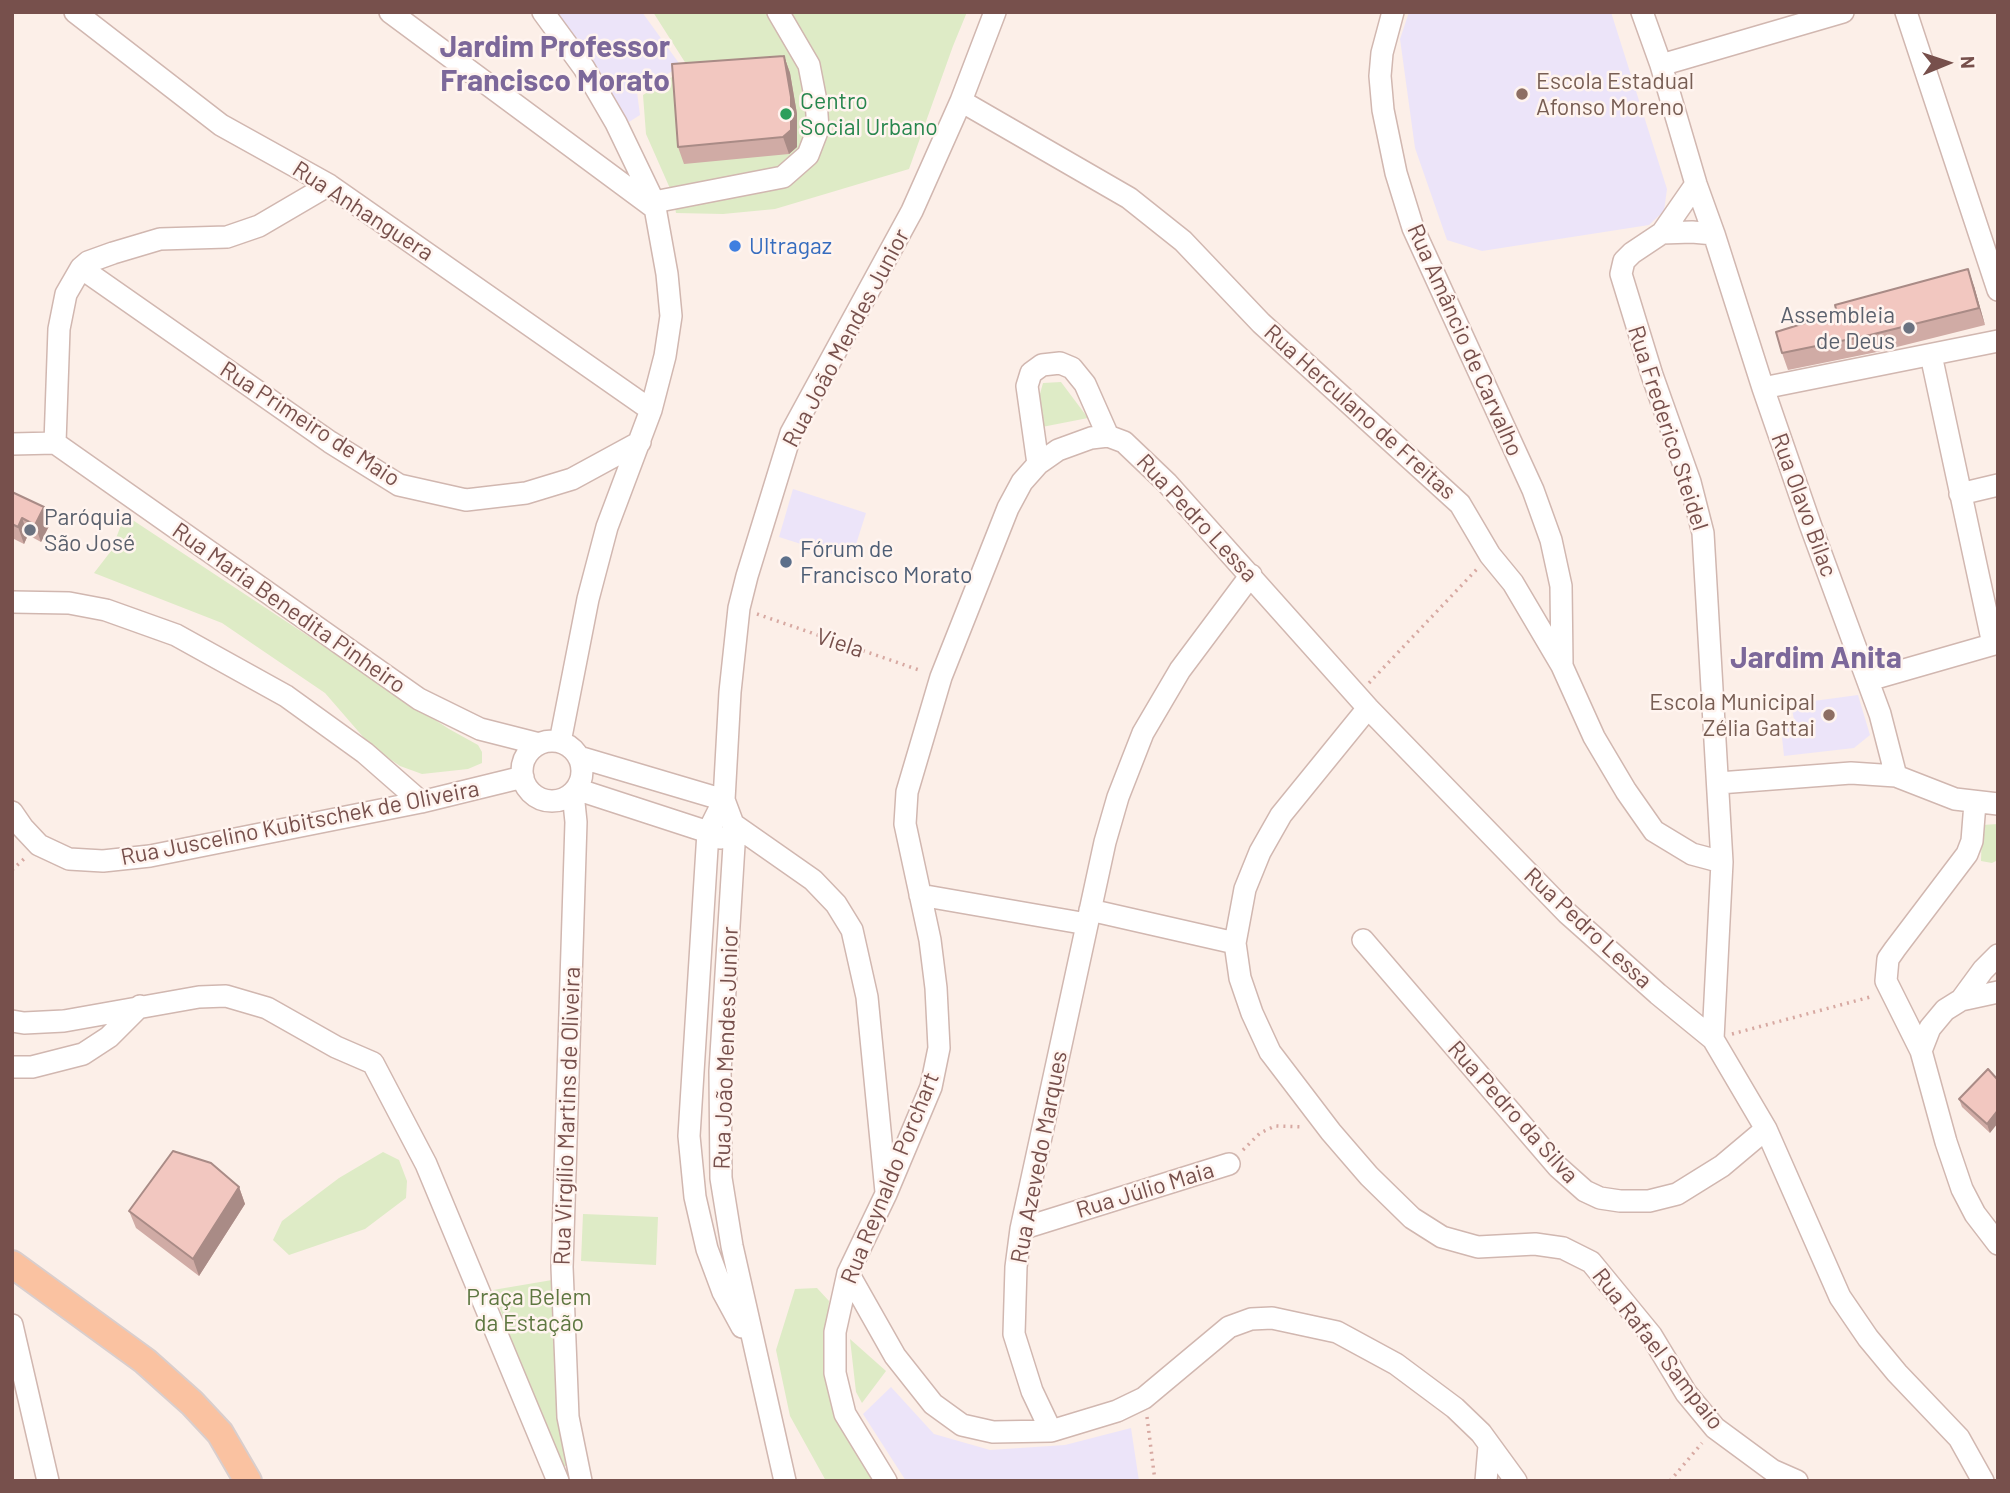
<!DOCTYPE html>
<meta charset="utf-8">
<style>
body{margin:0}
#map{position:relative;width:2010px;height:1493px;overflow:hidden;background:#fcefe8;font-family:Barlow,sans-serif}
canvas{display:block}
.frame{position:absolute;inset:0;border:14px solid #77504c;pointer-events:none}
.north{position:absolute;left:1912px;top:28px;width:70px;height:70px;-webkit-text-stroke:5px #fff4ef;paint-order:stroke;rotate:88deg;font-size:19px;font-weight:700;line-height:28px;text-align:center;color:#77504c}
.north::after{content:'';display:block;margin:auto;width:24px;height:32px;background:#77504c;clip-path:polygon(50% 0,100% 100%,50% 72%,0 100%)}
</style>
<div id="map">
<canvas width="2010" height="1493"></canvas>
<div class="frame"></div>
<div class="north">N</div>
</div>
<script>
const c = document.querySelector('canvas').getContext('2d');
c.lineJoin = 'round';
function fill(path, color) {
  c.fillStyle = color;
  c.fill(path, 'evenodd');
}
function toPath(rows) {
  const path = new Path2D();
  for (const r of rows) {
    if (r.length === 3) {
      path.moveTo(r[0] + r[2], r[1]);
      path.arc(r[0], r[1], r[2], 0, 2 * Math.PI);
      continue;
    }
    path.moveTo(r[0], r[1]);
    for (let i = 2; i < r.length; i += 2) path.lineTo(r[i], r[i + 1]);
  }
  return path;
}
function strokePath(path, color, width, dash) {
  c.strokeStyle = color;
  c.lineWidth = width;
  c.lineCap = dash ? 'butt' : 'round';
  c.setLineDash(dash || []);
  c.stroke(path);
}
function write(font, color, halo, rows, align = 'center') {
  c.font = font + ' Barlow,sans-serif';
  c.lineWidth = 5;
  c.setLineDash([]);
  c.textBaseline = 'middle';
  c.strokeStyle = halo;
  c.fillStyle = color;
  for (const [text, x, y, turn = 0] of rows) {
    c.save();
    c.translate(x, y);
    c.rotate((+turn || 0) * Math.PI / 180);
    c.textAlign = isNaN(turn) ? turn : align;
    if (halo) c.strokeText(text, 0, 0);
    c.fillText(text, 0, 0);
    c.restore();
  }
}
const education = toPath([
 [552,12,642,12,681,66,637,92,640,115,629,122],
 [1409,12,1611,12,1667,189,1664,211,1649,225,1482,251,1447,240,1415,148,1400,39],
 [793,489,866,513,851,560,779,537],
 [1858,695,1870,735,1854,748,1784,756,1781,728,1795,725,1791,704],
 [891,1387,934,1434,990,1450,1065,1445,1131,1428,1139,1481,906,1481,863,1414]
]);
const green = toPath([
 [653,12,967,12,953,46,909,169,775,209,723,214,676,213,672,193,646,134,643,95,688,67],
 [1061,382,1088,418,1042,427,1038,401,1043,383],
 [125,515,449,729,478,745,482,752,482,763,468,769,422,774,400,766,371,746,325,693,222,623,94,573,111,551],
 [1998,824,1998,860,1992,863,1981,861,1982,825],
 [383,1152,399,1160,407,1181,406,1198,365,1229,289,1255,273,1240,282,1221,339,1178],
 [583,1214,658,1217,656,1265,581,1261],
 [552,1280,567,1456,566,1466,559,1466,556,1463,493,1290],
 [817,1288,829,1301,825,1349,880,1481,826,1481,790,1416,776,1350,795,1289],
 [850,1339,886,1371,862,1403,856,1392]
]);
const path = toPath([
 [757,614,922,671],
 [1369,683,1477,569],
 [12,870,25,858],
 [1732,1034,1874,996],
 [1243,1150,1260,1133,1275,1126,1304,1127],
 [1147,1417,1155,1481],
 [1670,1481,1702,1443]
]);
const minor = toPath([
 [75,12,221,125,329,185,651,410],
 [390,12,656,209],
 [543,12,584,68,616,123,654,202,667,274,671,316,665,356,651,410,607,527,588,599,560,742],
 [1393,12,1382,53,1380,76,1383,110,1396,173,1413,228,1533,490,1551,540,1561,586,1562,664],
 [1642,12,1661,65,1696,184,1714,234,1763,388,1810,524,1880,714,1896,776],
 [1906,12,1998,290],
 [1661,65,1843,12],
 [961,101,1129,198,1183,241,1261,323,1460,504,1490,555,1513,583,1562,666,1594,737,1626,791,1654,831,1692,854,1722,862],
 [1696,184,1662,233,1632,253,1624,261,1621,274,1652,375,1690,482,1703,533,1722,862,1713,1039],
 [654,202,783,177,808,155,818,129,816,101,809,65,778,12],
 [1662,233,1692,232,1714,234],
 [81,268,330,442,399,485,466,500,526,493,572,479,640,442],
 [1931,355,1993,644],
 [1763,388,1998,341],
 [55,443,419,699,480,729,539,744],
 [55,443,59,329,66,294,81,268,88,262,113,253,160,239,227,237,259,226,329,185],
 [12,444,55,443],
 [1038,464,1027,386,1031,373,1042,365,1060,363,1072,368,1085,384,1108,436],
 [1960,494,1998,485],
 [12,602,69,603,106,610,176,635,286,696,365,753,421,802],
 [1869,680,1998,643],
 [1368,708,1281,815,1260,852,1245,889,1235,943,1240,978,1252,1013,1270,1052,1331,1132,1369,1176,1412,1218,1442,1237,1478,1247,1535,1244,1563,1248,1591,1262,1651,1335,1686,1393,1715,1428,1772,1470,1797,1481],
 [552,771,30],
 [579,757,724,800],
 [1719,783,1851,773,1896,776,1955,799,1998,804],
 [576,789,708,832,720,838],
 [573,793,576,822,562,1267,568,1417,581,1481],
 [724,800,708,832,689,1136,695,1197,707,1249,723,1292,742,1327],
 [1975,803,1972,841,1967,854,1895,949,1888,959,1886,981,1921,1051,1946,1142,1962,1189,1975,1214,1998,1244],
 [12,812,23,828,39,845,69,859,103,861,150,856,421,802,523,777],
 [733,824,813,880,836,904,852,930,867,997,886,1192],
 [920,895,1087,924],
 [1090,910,1235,943],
 [1363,940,1558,1167,1585,1191,1600,1198,1620,1201,1649,1201,1677,1194,1722,1166,1766,1129],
 [1961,1000,1983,970,1998,955],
 [12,1021,24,1023,64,1021,199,997,226,996,267,1008,336,1047,373,1063,426,1164,558,1481],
 [1921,1051,1930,1028,1945,1010,1961,1000,1998,992],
 [12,1067,32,1067,83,1054,109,1037,140,1006],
 [1021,1229,1229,1164],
 [848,1273,895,1356,933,1404,962,1425,993,1432,1051,1431,1117,1411,1144,1398,1229,1327,1251,1319,1272,1318,1337,1332,1396,1364,1455,1408,1481,1433,1516,1481],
 [12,1325,48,1481],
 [1051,1431,1032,1391,1014,1334,1016,1267,1021,1229,1105,842,1118,797,1143,733,1180,670,1251,575],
 [785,1481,732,1246,721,1178,720,1071,734,845,733,824,724,800,730,692,739,608,747,576,791,433,912,211,961,101,995,12],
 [886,1481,845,1414,835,1373,835,1332,848,1273,886,1194,931,1087,939,1048,936,988,930,940,905,824,907,792,941,677,1008,508,1022,482,1038,464,1058,450,1091,438,1108,436,1124,442,1167,483,1368,708,1567,913,1658,994,1713,1039,1766,1129,1840,1297,1868,1338,1897,1373,1959,1438,1983,1481],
 [1486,1481,1489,1446]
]);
const major = toPath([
 [12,1264,145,1361,192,1403,220,1433,248,1481]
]);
const wall = toPath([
 [784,56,790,73,797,114,797,147,789,154,684,164,678,147],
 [1974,286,1985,325,1877,352,1788,370,1782,353,1837,313],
 [12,492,50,524,41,542,28,535,24,544,12,538],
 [1988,1069,1990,1133,1962,1107,1959,1099],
 [239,1187,245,1204,199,1276,136,1228,129,1211]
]);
const shadedWall = toPath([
 [784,56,790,73,797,114,797,147,789,154,783,137],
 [1968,269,1974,286,1985,325,1979,308],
 [44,507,50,524,41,542,35,525],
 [22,518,28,535,24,544,18,527],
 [1998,1110,1998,1123,1990,1133,1987,1124],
 [239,1187,245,1204,199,1276,193,1259]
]);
const building = toPath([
 [784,56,791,97,791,130,783,137,678,147,672,64,784,56],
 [1968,269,1979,308,1870,335,1782,353,1776,332,1837,313,1835,305,1968,269],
 [12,492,44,507,35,525,22,518,18,527,12,524,12,492],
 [1988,1069,1998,1080,1998,1110,1987,1124,1959,1099,1988,1069],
 [173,1151,211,1163,239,1187,193,1259,129,1211,173,1151]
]);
const markers = [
 [1522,94,7,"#8d6e63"],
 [786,114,7,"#2e9e5b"],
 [735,246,7,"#3f7fe0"],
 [1909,328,7,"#6b7280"],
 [30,530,7,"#6b7280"],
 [786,562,7,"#5c6f8a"],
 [1829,715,7,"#8d6e63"]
];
const educationNames = [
 ["Escola Estadual",1536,81],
 ["Afonso Moreno",1536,107],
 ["Escola Municipal",1815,702,"right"],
 ["Zélia Gattai",1815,728,"right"]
];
const leisureNames = [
 ["Centro",800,101],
 ["Social Urbano",800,127]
];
const streetNames = [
 ["Rua Anhanguera",363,211,33],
 ["Rua João Mendes Junior",846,338,-62],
 ["Rua Amâncio de Carvalho",1465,340,66],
 ["Rua Herculano de Freitas",1360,412,42],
 ["Rua Primeiro de Maio",310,424,33],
 ["Rua Frederico Steidel",1668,428,72],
 ["Rua Olavo Bilac",1804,505,70],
 ["Rua Pedro Lessa",1197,518,47],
 ["Rua Maria Benedita Pinheiro",289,608,35],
 ["Viela",840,643,18],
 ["Rua Juscelino Kubitschek de Oliveira",300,823,-11],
 ["Rua Pedro Lessa",1588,928,43],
 ["Rua João Mendes Junior",726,1048,-88],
 ["Rua Pedro da Silva",1513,1112,48],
 ["Rua Virgílio Martins de Oliveira",567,1116,-88],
 ["Rua Azevedo Marques",1039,1157,-79],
 ["Rua Reynaldo Porchart",890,1178,-68],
 ["Rua Júlio Maia",1145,1190,-17],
 ["Rua Rafael Sampaio",1658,1349,52]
];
const shopNames = [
 ["Ultragaz",749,246]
];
const worshipNames = [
 ["Assembleia",1895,315],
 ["de Deus",1895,341],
 ["Paróquia",44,517,"left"],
 ["São José",44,543,"left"]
];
const serviceNames = [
 ["Fórum de",800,549],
 ["Francisco Morato",800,575]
];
const parkNames = [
 ["Praça Belem",529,1297],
 ["da Estação",529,1323]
];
const districtNames = [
 ["Jardim Professor",555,47],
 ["Francisco Morato",555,81],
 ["Jardim Anita",1816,658]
];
fill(education, '#ece4f9');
fill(green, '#deebc6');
strokePath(minor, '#d1b7b0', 24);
strokePath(major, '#d9cecd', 30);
strokePath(path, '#d7a9a2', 3.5, [2, 5]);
strokePath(minor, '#fff', 21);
strokePath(major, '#fac2a1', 26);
fill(wall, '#d0aba5');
fill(shadedWall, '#a98b86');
fill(building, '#f2c7c0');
strokePath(building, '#a98b86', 2);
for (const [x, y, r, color] of markers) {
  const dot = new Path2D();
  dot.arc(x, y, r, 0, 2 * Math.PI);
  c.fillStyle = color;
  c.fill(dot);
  strokePath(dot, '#fff4ef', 2.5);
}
write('23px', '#785e54', '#fff4ef', educationNames, 'left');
write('23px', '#27864d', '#fff4ef', leisureNames, 'left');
write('23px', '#77504c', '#fff4ef', streetNames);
write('23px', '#366cbe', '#fff4ef', shopNames, 'left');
write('23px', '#5b616d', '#fff4ef', worshipNames, 'right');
write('23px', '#4e5e75', '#fff4ef', serviceNames, 'left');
write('23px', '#5e7741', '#fff4ef', parkNames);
write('bold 30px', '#7c689a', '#fff4ef', districtNames);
</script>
